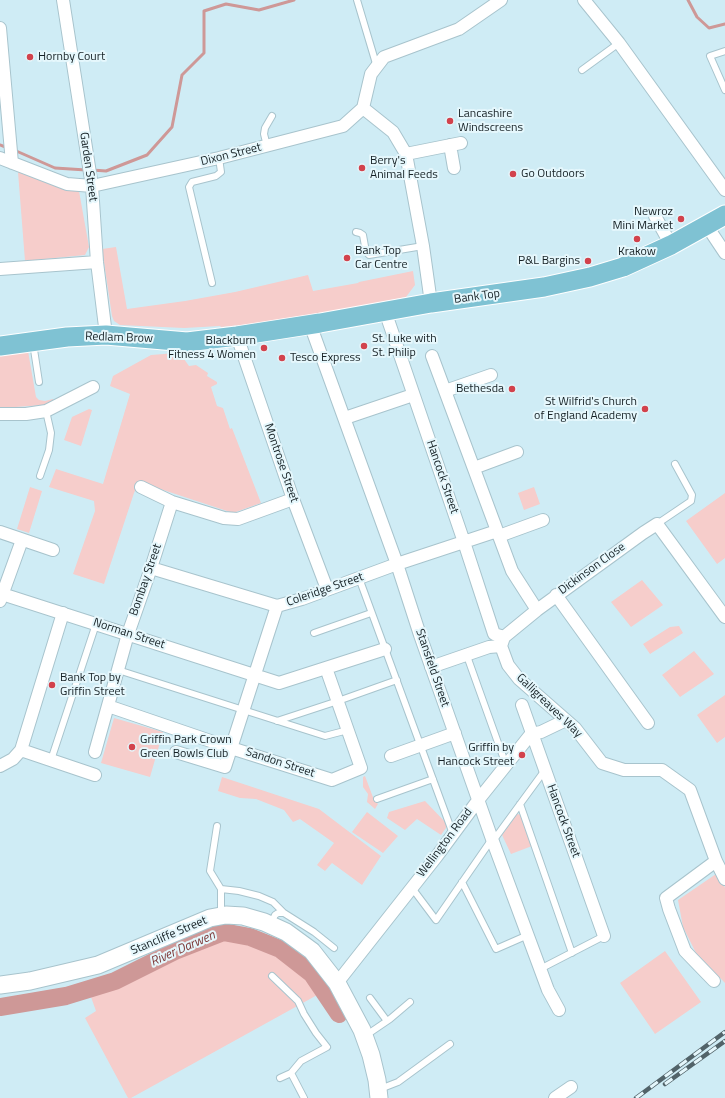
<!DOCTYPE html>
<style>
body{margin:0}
canvas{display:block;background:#cfecf5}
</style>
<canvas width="725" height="1098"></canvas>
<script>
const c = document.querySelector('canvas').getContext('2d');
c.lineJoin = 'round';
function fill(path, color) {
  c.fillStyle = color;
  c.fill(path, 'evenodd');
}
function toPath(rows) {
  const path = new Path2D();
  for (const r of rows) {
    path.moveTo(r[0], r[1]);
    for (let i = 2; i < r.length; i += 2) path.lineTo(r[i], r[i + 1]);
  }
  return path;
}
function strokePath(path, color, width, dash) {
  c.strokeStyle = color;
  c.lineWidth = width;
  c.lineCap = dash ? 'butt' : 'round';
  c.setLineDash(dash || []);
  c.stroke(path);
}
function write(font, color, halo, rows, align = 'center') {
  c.font = font + ' "Titillium Web",sans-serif';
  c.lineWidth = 4;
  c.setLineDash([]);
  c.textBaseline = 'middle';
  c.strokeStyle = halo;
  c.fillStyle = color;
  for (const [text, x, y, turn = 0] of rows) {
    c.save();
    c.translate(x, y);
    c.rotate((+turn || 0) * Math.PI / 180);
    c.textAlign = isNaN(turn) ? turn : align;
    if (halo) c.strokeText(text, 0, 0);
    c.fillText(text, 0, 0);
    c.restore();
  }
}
const green = toPath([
 [18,172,57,186,79,191,89,247,85,255,25,261],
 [116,247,127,309,185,301,235,292,308,275,313,291,358,283,359,282,413,271,415,285,406,297,298,318,252,324,221,327,220,326,184,328,120,325,114,321,112,316,102,249],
 [28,351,36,397,39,400,45,401,53,399,54,402,45,405,0,408,0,356],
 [179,352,189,366,196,365,208,373,207,376,217,382,217,384,211,387,217,406,223,408,230,429,232,428,261,503,233,513,139,482,134,493,104,584,73,574,95,511,94,501,49,487,56,469,103,484,130,394,110,386,113,376,151,355,164,354],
 [89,409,92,410,81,446,64,440,72,417],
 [30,487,42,491,29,533,17,529],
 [534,487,540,504,524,510,518,493],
 [725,493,725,558,717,564,686,521],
 [642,580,663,605,631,627,611,602],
 [679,626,683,633,650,654,643,644,670,627],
 [694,651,714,674,680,697,662,675],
 [725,695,725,737,717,743,697,715],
 [114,718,163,732,150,777,101,763],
 [365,776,374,800,378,804,375,809,367,802,368,794,363,787,363,777],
 [222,777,319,809,381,856,362,885,332,863,325,871,317,865,334,843,300,819,293,822,284,810,256,799,240,798,218,791],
 [425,801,448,825,441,835,417,819,405,830,387,818,389,812],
 [367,812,398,836,383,853,352,832],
 [517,814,522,815,532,846,511,854,502,835],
 [716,874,720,876,725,888,725,983,696,953,683,927,678,900],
 [225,937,246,942,269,950,289,962,319,994,131,1098,128,1098,85,1018,96,1011,91,997],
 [665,951,701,1002,655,1034,620,983]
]);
const stream = toPath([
 [688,0,697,17,709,28,725,24],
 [0,145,8,148],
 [14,150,55,168,86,170],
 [92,170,106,171,147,155,172,127,182,75,204,53,204,11,226,4,259,10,294,0]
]);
const river = toPath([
 [0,1007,66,996,115,981,177,950,223,932,250,937,280,949,312,974,339,1014]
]);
const lane = toPath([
 [357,0,377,67],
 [725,51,710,56,725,90],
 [582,70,619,43],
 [267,146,264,134,265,128,272,116],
 [356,232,360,233,363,235,366,252,369,255,423,246],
 [212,283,189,187,192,182,216,176,221,172,219,158],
 [33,343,39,382],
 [40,476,49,450,51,433,46,411],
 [657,524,691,501,692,495,675,464],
 [359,578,453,834],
 [314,633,371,613],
 [467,656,506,765],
 [118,670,325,736,348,730],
 [277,721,338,701,397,680],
 [51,760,96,624],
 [377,799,433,779],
 [520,804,572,953],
 [217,826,210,871,221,889],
 [493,841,545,770],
 [462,882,496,949,528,935],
 [412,888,436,920,492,839],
 [221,915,221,889,239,891,259,896,273,902,284,913],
 [271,923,275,915,278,913,284,913,314,932,334,948],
 [540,969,604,936],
 [272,976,298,1001,304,1014,316,1033,327,1047,301,1061,291,1073],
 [370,998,387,1021],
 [365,1036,390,1019,410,1002],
 [280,1078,291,1073,304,1098],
 [380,1089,398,1082,450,1044]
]);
const street = toPath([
 [63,0,92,186,97,262,106,335],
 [584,0,619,43,725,190],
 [0,28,12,163],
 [363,108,393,132,406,154,423,246,431,303],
 [363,108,371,74,384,57,459,29,501,0],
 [450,145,454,168],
 [406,154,461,143],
 [0,158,67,184,92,186,219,158,343,126,363,108],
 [655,216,671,245],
 [707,226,725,253],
 [0,269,97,262],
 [385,311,464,542,494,634,504,637],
 [310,324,397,564,420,635,492,839,548,990,559,1010],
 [237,336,293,499,327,589],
 [432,356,512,571,537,610],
 [445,391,491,375],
 [0,414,26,414,46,411,93,387],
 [345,418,413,395],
 [474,468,517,452],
 [141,487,172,502,224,518,238,519,293,499],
 [0,532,53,550],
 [499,536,543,520],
 [151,568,277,606,302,599,397,564,497,531],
 [2,594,279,683,385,649],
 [556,595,648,723],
 [0,601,22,540],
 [501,646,508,665,519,679,575,728,602,763,624,770,662,770,690,790,716,861,725,879],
 [431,667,489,647,501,646,504,637,537,610,643,533,657,524,725,617],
 [522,705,604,936],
 [108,706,231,748,332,780,361,768,326,668],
 [21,750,95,775],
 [95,752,128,634,151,568,172,502],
 [176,752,225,767,277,606],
 [391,756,455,733],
 [0,766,13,759,21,750,63,613],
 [714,981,685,951,669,909,666,898,716,861],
 [337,983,437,856,479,799,531,734,541,732,566,720],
 [555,1098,571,1087]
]);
const secondary = toPath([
 [0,985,30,981,98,965,210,918,226,915,243,916,264,922,286,932,312,951,337,983,362,1030,371,1055,377,1080,379,1098]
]);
const primary = toPath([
 [0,346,67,337,106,335,187,342,237,336,320,323,431,303,544,287,590,277,623,267,671,245,725,215]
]);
const rail = toPath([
 [665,1084,725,1041],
 [636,1098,725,1032]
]);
const markers = [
 [30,57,4,"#d2424c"],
 [450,121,4,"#d2424c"],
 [362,168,4,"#d2424c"],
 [513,174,4,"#d2424c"],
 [681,219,4,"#d2424c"],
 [637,239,4,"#d2424c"],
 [347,258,4,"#d2424c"],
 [588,261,4,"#d2424c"],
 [364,346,4,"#d2424c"],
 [264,348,4,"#d2424c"],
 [282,358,4,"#d2424c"],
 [512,389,4,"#d2424c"],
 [645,409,4,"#d2424c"],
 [52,685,4,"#d2424c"],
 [132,747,4,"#d2424c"],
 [522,755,4,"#d2424c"]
];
const poiNames = [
 ["Hornby Court",38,57],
 ["Lancashire",458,114],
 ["Windscreens",458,128],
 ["Berry's",370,161],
 ["Animal Feeds",370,175],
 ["Go Outdoors",521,174],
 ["Newroz",673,212,"right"],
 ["Mini Market",673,226,"right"],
 ["Bank Top",355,251],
 ["Car Centre",355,265],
 ["Krakow",637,252,"center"],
 ["P&L Bargins",580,261,"right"],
 ["St. Luke with",372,339],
 ["St. Philip",372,353],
 ["Blackburn",256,341,"right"],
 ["Fitness 4 Women",256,355,"right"],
 ["Tesco Express",290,358],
 ["Bethesda",504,389,"right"],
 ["St Wilfrid's Church",637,402,"right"],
 ["of England Academy",637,416,"right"],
 ["Bank Top by",60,678],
 ["Griffin Street",60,692],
 ["Griffin Park Crown",140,740],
 ["Green Bowls Club",140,754],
 ["Griffin by",514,748,"right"],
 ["Hancock Street",514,762,"right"]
];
const streetNames = [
 ["Dixon Street",231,155,-14],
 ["Garden Street",88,167,82],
 ["Bank Top",477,297,-8],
 ["Redlam Brow",119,338,2],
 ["Montrose Street",281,463,71],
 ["Hancock Street",442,477,71],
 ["Dickinson Close",592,569,-36],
 ["Bombay Street",146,580,-71],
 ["Coleridge Street",325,590,-19],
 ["Norman Street",129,634,18],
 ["Stansfeld Street",432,668,71],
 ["Galligreaves Way",549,706,44],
 ["Sandon Street",280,763,18],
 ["Hancock Street",563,821,70],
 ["Wellington Road",445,843,-53],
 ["Stancliffe Street",169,936,-23]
];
const waterNames = [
 ["River Darwen",183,949,-24]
];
fill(green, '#f6cdcb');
strokePath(stream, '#ce9897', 3);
strokePath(river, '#ce9897', 18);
strokePath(lane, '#a8c4cd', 8);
strokePath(street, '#a8c4cd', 14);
strokePath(secondary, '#a8c4cd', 19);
strokePath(primary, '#fff', 21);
strokePath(lane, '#fff', 6);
strokePath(street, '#fff', 12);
strokePath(secondary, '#fff', 17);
strokePath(primary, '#7fc2d3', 19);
strokePath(rail, '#526369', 4.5);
strokePath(rail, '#e5f7fc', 3, [9]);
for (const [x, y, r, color] of markers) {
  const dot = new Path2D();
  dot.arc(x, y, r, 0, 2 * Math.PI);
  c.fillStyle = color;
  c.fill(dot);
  strokePath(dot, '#e5f7fc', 1.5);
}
write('12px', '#162125', '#e5f7fc', poiNames, 'left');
write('12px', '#162125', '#e5f7fc', streetNames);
write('italic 13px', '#7d3939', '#e5f7fc', waterNames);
</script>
